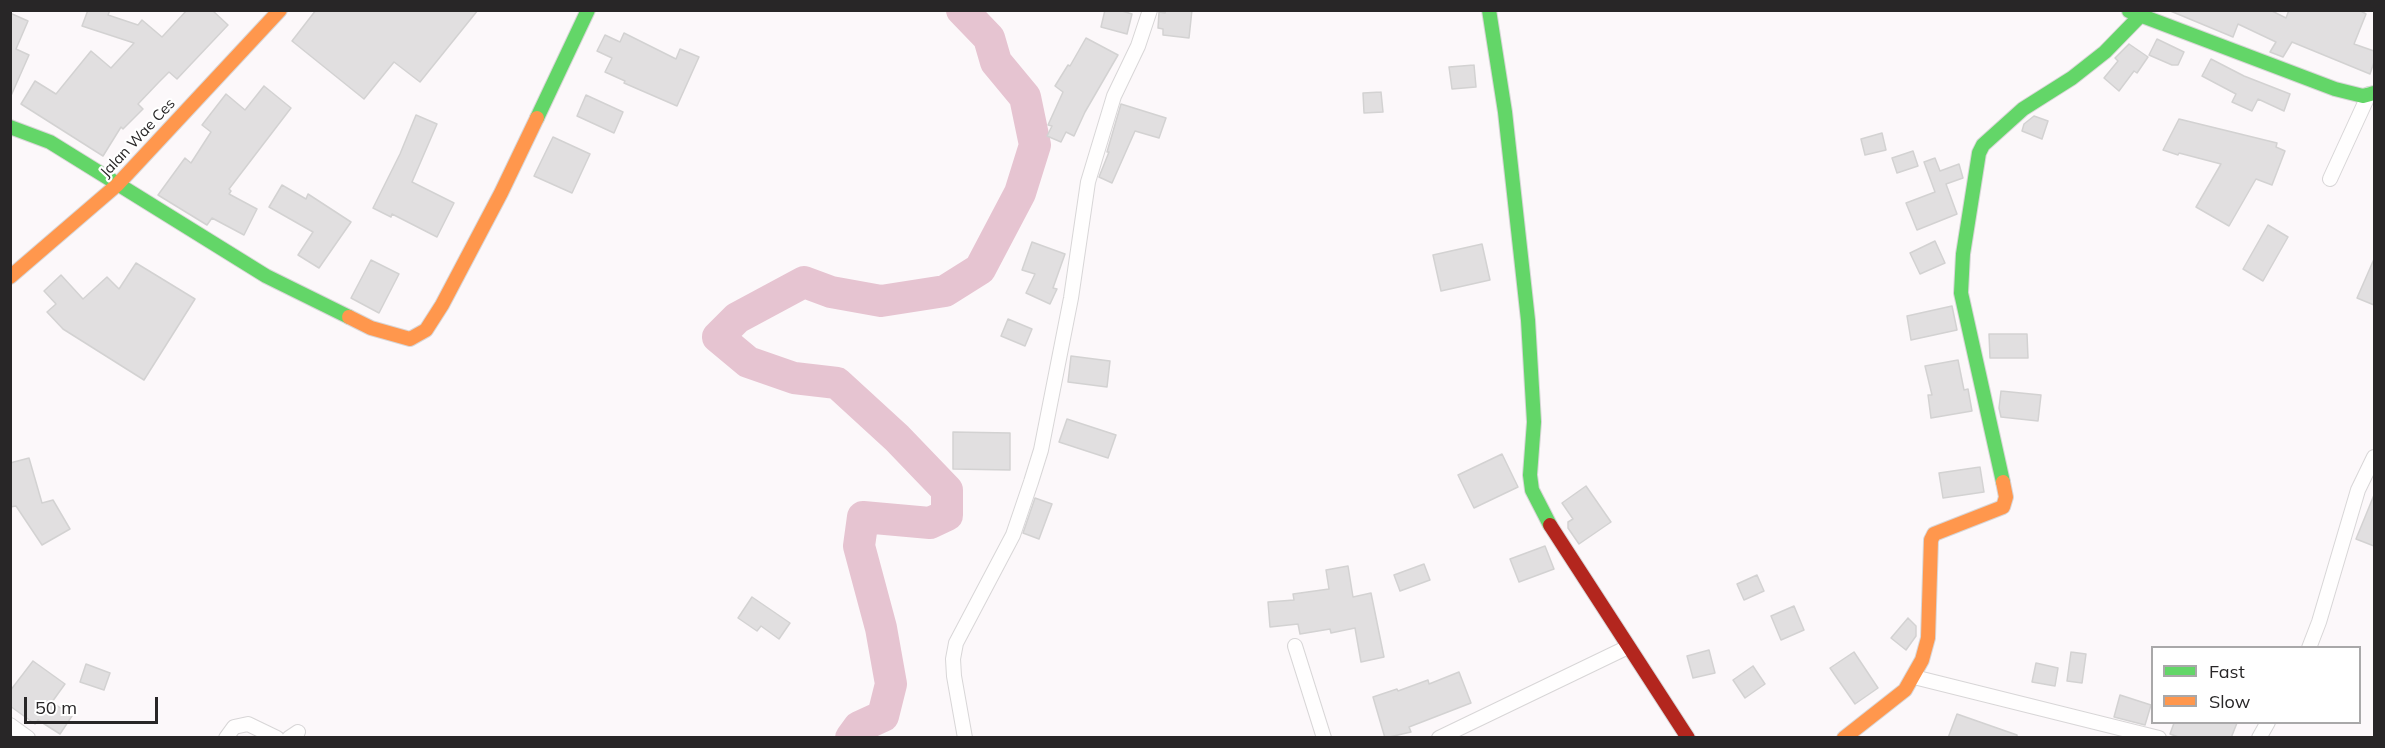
<!DOCTYPE html>
<style>
body{margin:0}
#map{position:relative;width:2385px;height:748px;overflow:hidden;background:#fcf8fa;font-family:Mulish,sans-serif}
canvas{display:block}
.frame{position:absolute;inset:0;border:12px solid #282627;pointer-events:none}
.legend{position:absolute;left:2151px;top:646px;width:210px;height:78px;box-sizing:border-box;background:#fff;border:2px solid #a9a8a9;margin:0;padding:8px 10px;list-style:none;font-size:18px;color:#282627}
.legend li{display:flex;align-items:center;gap:12px;height:30px}
.legend b{width:30px;border:2px solid #a9a8a9}
.scale{position:absolute;left:24px;top:697px;width:134px;height:27px;box-sizing:border-box;border:3px solid #282627;border-top:0;padding-left:8px;font-size:18px;line-height:21px;white-space:nowrap;color:#282627;-webkit-text-stroke:4px #fff;paint-order:stroke}
</style>
<div id="map">
<canvas width="2385" height="748"></canvas>
<div class="frame"></div>
<ul class="legend">
<li><b style="height:8px;background:#63d668"></b>Fast</li>
<li><b style="height:8px;background:#ff974d"></b>Slow</li>
</ul>
<div class="scale">50 m</div>
</div>
<script>
const c = document.querySelector('canvas').getContext('2d');
c.lineJoin = 'round';
function toPath(rows) {
  const path = new Path2D();
  for (const r of rows) {
    path.moveTo(r[0], r[1]);
    for (let i = 2; i < r.length; i += 2) path.lineTo(r[i], r[i + 1]);
  }
  return path;
}
function strokePath(path, color, width, dash) {
  c.strokeStyle = color;
  c.lineWidth = width;
  c.lineCap = dash ? 'butt' : 'round';
  c.setLineDash(dash || []);
  c.stroke(path);
}
function fill(path, color) {
  c.fillStyle = color;
  c.fill(path, 'evenodd');
}
function write(font, color, halo, rows, align = 'center') {
  c.font = font + ' Mulish,sans-serif';
  c.lineWidth = 4.5;
  c.setLineDash([]);
  c.textBaseline = 'middle';
  c.strokeStyle = halo;
  c.fillStyle = color;
  for (const [text, x, y, turn = 0] of rows) {
    c.save();
    c.translate(x, y);
    c.rotate((+turn || 0) * Math.PI / 180);
    c.textAlign = isNaN(turn) ? turn : align;
    if (halo) c.strokeText(text, 0, 0);
    c.fillText(text, 0, 0);
    c.restore();
  }
}
const river = toPath([
 [851,738,859,727,883,716,891,684,881,628,859,546,863,517,930,523,947,515,947,490,897,438,837,383,794,378,748,362,718,337,737,318,804,282,831,292,881,301,945,291,980,269,1020,193,1035,145,1025,97,996,62,989,38,962,10]
]);
const building = toPath([
 [88,10,110,10,108,15,138,25,142,20,162,37,187,10,212,10,228,25,177,79,169,72,159,82,138,104,143,109,123,129,121,127,103,156,21,104,35,81,56,94,91,51,111,68,134,43,82,26,88,10],
 [316,10,478,10,420,82,394,62,364,99,292,41,316,10],
 [1105,10,1119,10,1132,14,1127,34,1101,27,1105,10],
 [1166,10,1192,10,1189,38,1163,35,1163,29,1158,28,1159,12,1165,13,1166,10],
 [2168,10,2270,10,2286,18,2289,10,2359,10,2366,14,2354,44,2374,51,2374,62,2370,74,2292,42,2283,57,2270,52,2276,42,2238,24,2233,37,2168,10],
 [10,13,28,21,16,49,29,55,10,98,10,13],
 [624,33,676,59,680,49,699,57,677,106,624,83,625,81,605,72,612,58,597,51,605,35,620,42,624,33],
 [1086,38,1118,55,1085,112,1074,136,1066,132,1061,142,1047,136,1052,126,1048,125,1063,92,1055,86,1068,65,1070,66,1086,38],
 [2157,39,2184,52,2178,65,2172,65,2149,55,2157,39],
 [2129,44,2148,57,2137,73,2134,71,2119,91,2104,78,2118,61,2115,58,2129,44],
 [2211,59,2244,76,2290,94,2284,111,2258,99,2252,111,2232,102,2236,94,2202,76,2211,59],
 [1474,65,1476,87,1452,89,1449,67,1474,65],
 [264,86,291,108,229,189,231,191,229,194,257,209,244,235,212,218,207,225,158,195,185,158,191,163,211,132,202,125,226,94,245,110,264,86],
 [1381,92,1383,112,1364,113,1363,93,1381,92],
 [586,95,623,112,614,133,577,116,586,95],
 [1121,104,1166,118,1159,138,1135,131,1112,183,1099,177,1109,152,1107,152,1121,104],
 [416,115,437,124,412,182,454,203,437,237,392,214,391,217,373,208,400,154,416,115],
 [2034,116,2048,121,2042,139,2022,131,2024,124,2034,116],
 [2179,119,2277,143,2276,147,2285,151,2272,185,2256,179,2229,226,2196,207,2221,164,2179,153,2178,155,2163,150,2179,119],
 [1882,133,1886,150,1865,155,1861,139,1882,133],
 [553,137,590,154,572,193,534,176,553,137],
 [1913,151,1918,166,1897,173,1892,158,1913,151],
 [1935,158,1940,171,1959,164,1963,178,1946,184,1957,214,1917,230,1906,203,1935,192,1924,162,1935,158],
 [282,185,306,199,308,194,351,222,319,268,298,255,313,232,269,207,282,185],
 [2268,225,2288,237,2263,281,2243,269,2268,225],
 [1935,241,1945,263,1920,274,1910,253,1935,241],
 [1032,242,1065,254,1053,288,1057,289,1050,304,1026,293,1035,274,1022,270,1032,242],
 [1482,244,1490,280,1441,291,1433,255,1482,244],
 [2374,259,2374,305,2357,298,2374,259],
 [371,260,399,274,379,313,351,298,371,260],
 [136,263,195,299,144,380,63,329,47,312,56,304,44,291,61,275,83,299,107,277,119,289,136,263],
 [1952,306,1957,330,1911,340,1907,316,1952,306],
 [1008,319,1032,329,1025,346,1001,336,1008,319],
 [1989,334,2027,334,2028,358,1990,358,1989,334],
 [1071,356,1110,361,1107,387,1068,382,1071,356],
 [1958,360,1964,390,1968,389,1972,411,1931,418,1928,395,1932,395,1925,366,1958,360],
 [2001,391,2041,395,2038,421,2001,417,1999,408,2001,391],
 [1067,419,1116,435,1108,458,1059,442,1067,419],
 [953,432,1010,433,1010,470,953,469,953,432],
 [1502,454,1518,487,1474,508,1458,475,1502,454],
 [29,458,42,503,53,500,70,529,42,545,16,506,10,507,10,463,29,458],
 [1980,467,1984,492,1943,498,1939,473,1980,467],
 [1586,486,1611,522,1579,544,1568,528,1568,522,1573,519,1562,503,1586,486],
 [2374,495,2374,546,2356,539,2374,495],
 [1035,498,1052,504,1039,539,1023,533,1035,498],
 [1545,546,1554,569,1519,582,1510,559,1545,546],
 [1424,564,1430,580,1400,591,1394,575,1424,564],
 [1348,566,1353,597,1371,593,1384,657,1361,662,1355,628,1331,633,1330,629,1300,634,1298,624,1270,627,1268,602,1294,600,1293,594,1329,589,1326,570,1348,566],
 [1757,575,1764,591,1744,600,1737,584,1757,575],
 [752,597,790,623,779,639,761,626,757,631,738,618,752,597],
 [1794,606,1804,630,1781,640,1771,616,1794,606],
 [1908,618,1916,626,1916,636,1906,650,1891,638,1908,618],
 [1709,650,1715,673,1693,678,1687,656,1709,650],
 [1854,652,1878,688,1855,704,1830,668,1854,652],
 [2071,652,2086,654,2082,683,2067,681,2071,652],
 [33,661,65,684,52,702,72,716,60,734,38,720,35,724,10,706,10,691,33,661],
 [2036,663,2058,668,2055,686,2032,682,2036,663],
 [86,664,110,673,104,690,80,682,86,664],
 [1753,666,1765,684,1745,698,1733,680,1753,666],
 [1459,672,1471,703,1409,727,1411,732,1385,738,1373,697,1397,689,1398,691,1428,680,1429,684,1459,672],
 [2120,695,2151,705,2145,725,2114,717,2120,695],
 [1957,714,2017,735,2017,738,1948,738,1957,714],
 [2174,723,2237,723,2231,738,2181,738,2170,734,2174,723]
]);
const street = toPath([
 [2330,179,2369,94],
 [1295,646,1324,738],
 [2309,648,2319,622,2358,490,2374,457],
 [1914,677,2159,738],
 [10,725,28,738],
 [226,738,234,727,248,724,277,738],
 [289,738,298,732],
 [965,738,954,676,953,659,956,643,1013,535,1031,482,1041,450,1071,298,1088,182,1114,96,1138,46,1150,10],
 [1439,738,1628,647],
 [2259,738,2268,722]
]);
const fast = toPath([
 [1489,10,1505,112,1528,320,1534,422,1530,475,1532,490,1550,525],
 [2129,11,2335,89,2363,96,2374,93],
 [537,118,588,10],
 [10,127,50,142,266,276,349,317],
 [2003,482,1961,293,1963,254,1979,153,1983,145,2023,109,2072,78,2105,52,2140,16]
]);
const slow = toPath([
 [10,277,117,185,280,10],
 [349,317,371,328,410,339,426,330,442,305,501,193,537,118],
 [1844,738,1905,690,1922,660,1928,638,1931,540,1934,534,2003,507,2006,497,2003,482]
]);
const jam = toPath([
 [1550,525,1688,738]
]);
const streetNames = [
 ["Jalan Wae Ces",138,138,-47]
];
strokePath(river, '#e6c4d1', 32);
fill(building, '#e1dfe0');
strokePath(building, '#d3d2d2', 1.5);
strokePath(street, '#d8d6d7', 16);
strokePath(fast, '#d8d6d7', 16);
strokePath(slow, '#d8d6d7', 16);
strokePath(jam, '#d8d6d7', 16);
strokePath(street, '#fffefe', 14);
strokePath(fast, '#63d668', 14);
strokePath(slow, '#ff974d', 14);
strokePath(jam, '#b3261e', 14);
write('15px', '#282627', '#fff', streetNames);
</script>
